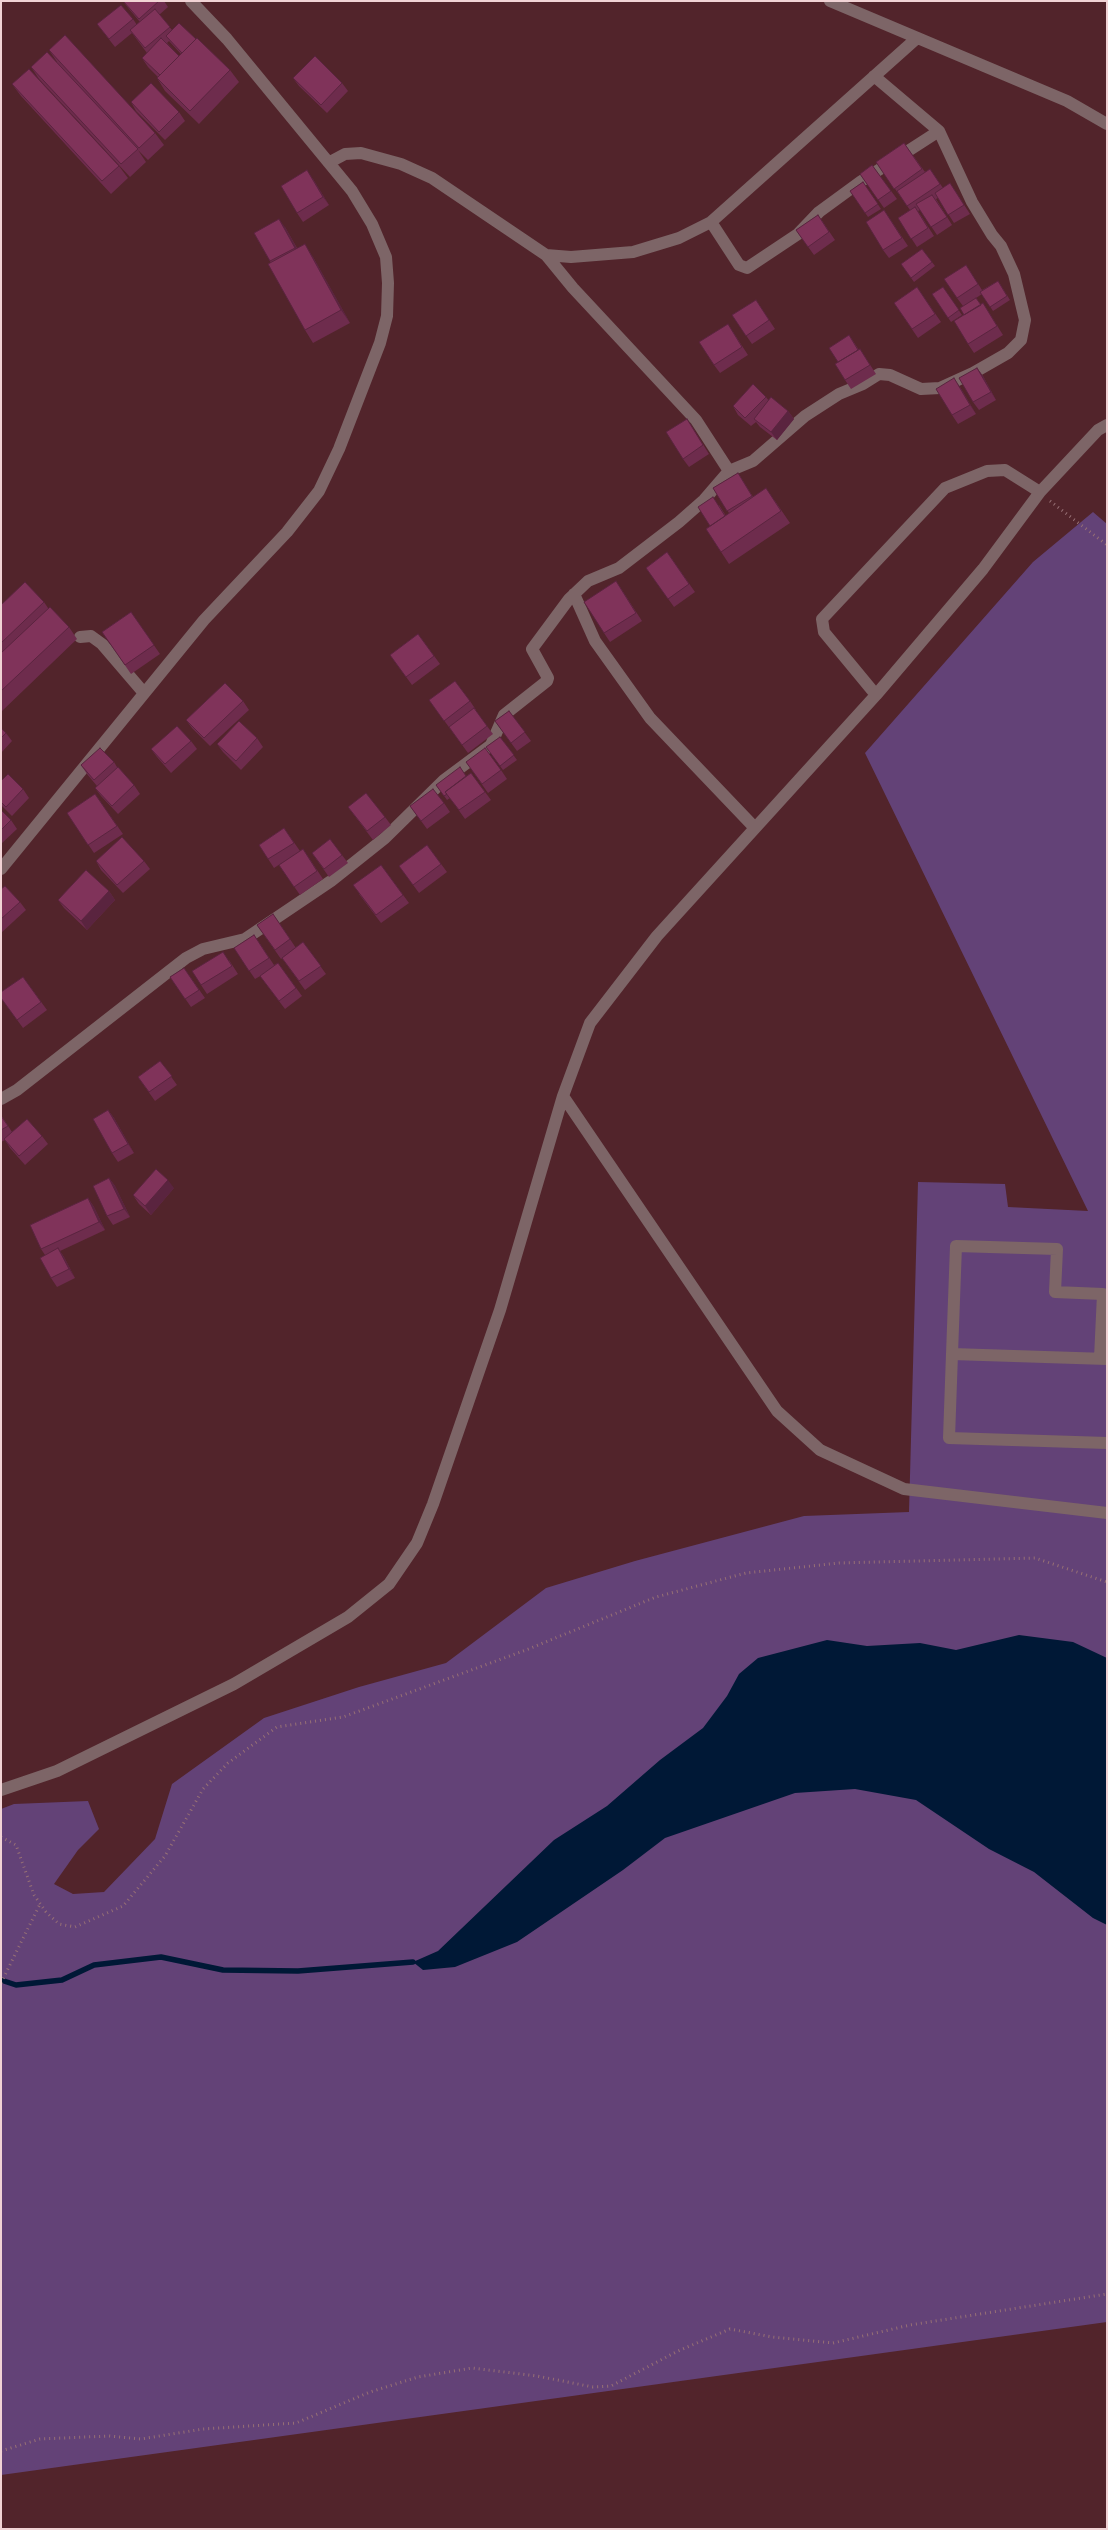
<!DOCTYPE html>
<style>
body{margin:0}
#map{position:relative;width:1108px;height:2530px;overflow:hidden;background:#52242b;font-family:Barlow,sans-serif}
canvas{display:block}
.frame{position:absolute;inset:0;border:2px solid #f1d3d5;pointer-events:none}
</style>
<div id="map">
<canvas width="1108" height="2530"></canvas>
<div class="frame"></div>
</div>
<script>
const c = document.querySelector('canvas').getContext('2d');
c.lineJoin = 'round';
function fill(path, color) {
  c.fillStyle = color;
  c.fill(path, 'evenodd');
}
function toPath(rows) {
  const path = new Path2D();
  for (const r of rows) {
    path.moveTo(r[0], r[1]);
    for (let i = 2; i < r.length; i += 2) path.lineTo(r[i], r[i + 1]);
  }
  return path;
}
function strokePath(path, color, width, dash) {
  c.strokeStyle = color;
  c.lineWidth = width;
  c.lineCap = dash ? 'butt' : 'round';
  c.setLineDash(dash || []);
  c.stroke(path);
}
const green = toPath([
 [1093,512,1107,524,1107,2322,1,2475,1,1809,14,1804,88,1801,99,1829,78,1850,54,1884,73,1894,104,1892,155,1839,172,1784,264,1718,359,1687,446,1663,546,1588,635,1561,804,1516,909,1512,918,1182,1005,1184,1008,1207,1088,1211,865,753,1033,562]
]);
const water = toPath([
 [1019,1635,1073,1642,1107,1658,1107,1925,1093,1918,1034,1872,989,1849,916,1800,855,1789,795,1793,665,1838,623,1870,517,1942,455,1967,423,1970,413,1962,438,1951,554,1840,607,1806,660,1760,703,1728,727,1696,739,1674,758,1658,827,1640,867,1646,920,1643,956,1650]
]);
const stream = toPath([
 [1,1980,16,1985,62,1980,94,1965,161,1957,223,1970,298,1971,413,1962]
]);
const path = toPath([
 [1050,501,1107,545],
 [1,1837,16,1845,34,1895,46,1912,59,1924,75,1927,123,1906,165,1856,203,1789,228,1763,277,1727,343,1717,526,1650,656,1597,746,1573,839,1563,1035,1558,1107,1582],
 [1,1983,40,1904],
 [1,2451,40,2439,109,2436,141,2439,203,2429,296,2423,370,2392,418,2377,472,2368,537,2376,593,2387,611,2386,678,2351,730,2329,772,2337,833,2343,910,2325,1107,2294]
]);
const minor = toPath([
 [830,1,1067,101,1107,124],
 [874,76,939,131],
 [711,222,917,38],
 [546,255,571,257,633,252,679,238,711,222,739,265,747,268,798,234,819,212,860,182,939,131,972,202,992,235,1001,246,1014,274,1025,320,1021,340,1008,353,973,373,940,388,921,389,890,375,879,374,863,384,839,394,805,416,753,461,729,471],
 [1107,425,1098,430,1040,492,983,569,876,695,657,936,590,1023,563,1096,777,1411,820,1450,904,1489,1107,1513],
 [574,594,595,641,650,718,755,828],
 [80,637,91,636,102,644,144,693],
 [876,695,824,632,822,619,945,488,987,471,1005,470,1040,492],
 [1,869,204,620,287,532,319,491,339,449,380,343,387,316,388,283,386,257,372,224,352,191,227,39,191,1],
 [1,1099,17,1090,186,958,203,949,245,939,331,881,385,838,444,780,491,745,504,715,547,681,548,678,532,649,569,599,588,581,619,568,679,522,704,500,729,471,696,420,573,288,546,255,432,178,401,164,361,153,345,154,330,162],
 [952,1354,949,1438,1107,1443],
 [1100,1358,1103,1294,1055,1292,1057,1249,956,1246,952,1354,1107,1359],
 [1,1790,57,1771,234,1684,348,1617,389,1584,417,1543,433,1504,500,1310,563,1096]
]);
const wall = toPath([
 [123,1,164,1,168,7,159,15,172,30,196,39,230,70,239,82,199,124,165,91,157,78,158,77,148,67,142,58,147,53,132,33,115,47,97,24,133,19,137,25,140,22,129,9],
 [169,41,181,54,179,56,167,43],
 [49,50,155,133,164,145,148,160,138,150,146,162,130,177,39,79,31,67,57,62],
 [293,78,342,83,348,91,327,113,299,86],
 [12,84,119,166,128,178,111,194,21,96],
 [131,102,179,112,185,121,165,140,136,111],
 [904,143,925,172,930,169,943,188,950,183,970,214,954,223,938,198,936,199,952,225,937,235,920,210,918,211,934,236,917,247,898,218,910,210,876,162],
 [872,165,897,199,884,208,860,174],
 [313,179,329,205,303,222,297,213],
 [863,182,881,209,868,217,850,191],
 [884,210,908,246,889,258,883,250],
 [818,215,835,240,814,255,796,230],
 [285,227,297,248,313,257,350,323,313,343,305,330,271,263,254,233],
 [922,249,935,266,914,282,901,264],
 [966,265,982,290,998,281,1010,300,993,311,982,294,976,298,981,305,983,303,1003,335,974,353,968,344,964,315,963,306,957,298],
 [917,287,941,322,918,338,894,303],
 [943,287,962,315,951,322,932,294],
 [756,300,775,329,752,344,732,315],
 [733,332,748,355,720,373,714,365],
 [849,335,859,350,860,349,876,374,851,389,845,380,838,362],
 [977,368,983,376,996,400,979,410,973,402],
 [960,387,976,414,958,424,952,415],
 [766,397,769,401,788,411,794,419,777,440,760,427,756,422,751,426,738,415,733,406],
 [687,419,709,454,689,467,683,459],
 [738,473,753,497,775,501,790,523,729,564,706,529,710,526,719,505,726,516,729,513,713,488],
 [667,552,695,592,674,607,646,568],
 [616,581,642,621,610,642,604,633],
 [44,602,48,608,69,627,77,639,1,712,1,605],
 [131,612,160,654,131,674,102,632],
 [418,634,440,664,412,685,390,655],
 [429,700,470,701,476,710,475,710,493,734,468,753],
 [243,701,249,710,210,746,192,728,186,720],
 [509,711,531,741,517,751,495,721],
 [1,728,6,733,12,741,1,753],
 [500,737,517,760,503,770,486,747],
 [257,738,263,747,241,770,223,752,217,744],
 [191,741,197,749,171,773,157,757,151,749],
 [114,762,117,767,134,785,140,794,118,814,101,796,95,788,97,786,87,774,81,765],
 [466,762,501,770,507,779,488,793],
 [471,773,491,800,465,819,450,798,447,800,436,785,466,776],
 [1,781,23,789,29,798,12,816,1,805],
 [95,794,123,834,94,853,67,813],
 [444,803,450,812,427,829,410,806],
 [348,807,385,817,391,825,373,840],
 [1,810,11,820,17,829,1,844],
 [284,828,300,851,274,868,259,845],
 [427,845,447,872,419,893,399,866],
 [303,849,323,879,300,895,279,865],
 [312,853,342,855,348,863,329,877],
 [96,861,144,861,150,869,123,893,101,870],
 [381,865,409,903,381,923,359,894],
 [1,889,20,902,26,910,1,933],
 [109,891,115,900,87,930,64,908,58,900],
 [273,914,296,948,281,959,257,925],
 [254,935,274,965,278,963,302,996,285,1009,260,976,262,975,255,979,234,948],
 [303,942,326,974,305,990,282,958],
 [229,960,238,974,207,994,201,985],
 [184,968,205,998,191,1007,170,977],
 [23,977,47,1010,23,1028,1,998],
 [160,1061,177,1085,155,1101,138,1077],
 [108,1110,114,1118,134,1153,118,1162,112,1153],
 [1,1115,12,1132,42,1136,48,1144,25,1165,10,1148,5,1140,1,1142],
 [109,1178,115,1186,130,1217,113,1225,107,1216],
 [174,1188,151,1215,139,1204,133,1195],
 [88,1198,94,1207,105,1230,60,1251,64,1257,75,1278,57,1287,51,1278,45,1255,41,1249]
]);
const shadedWall = toPath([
 [307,170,313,179,329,205,323,197],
 [279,219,285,227,301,256,295,248],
 [305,244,313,257,350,323,341,310],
 [977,368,983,376,996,400,991,392],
 [954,378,960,387,976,414,970,405],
 [788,411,794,419,777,440,771,432],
 [109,891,115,900,87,930,81,921],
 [108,1110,114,1118,134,1153,128,1144],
 [109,1178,115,1186,130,1217,124,1209],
 [168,1180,174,1188,151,1215,145,1206],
 [88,1198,94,1207,105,1230,99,1222],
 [58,1248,64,1257,75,1278,69,1269]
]);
const building = toPath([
 [123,1,159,1,139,19,123,1],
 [121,5,133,19,109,39,97,24,121,5],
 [155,9,170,27,145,48,130,30,155,9],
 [179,23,196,39,182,53,166,36,179,23],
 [65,35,155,133,139,148,49,50,65,35],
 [161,38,179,56,160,75,142,58,161,38],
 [197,38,230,70,190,111,157,78,197,38],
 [47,52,138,149,121,164,31,67,47,52],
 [315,56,342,83,321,105,293,78,315,56],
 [29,69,119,166,102,181,12,84,29,69],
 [151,83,179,112,159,132,131,102,151,83],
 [904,143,922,169,894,189,876,162,904,143],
 [872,165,891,191,878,200,860,174,872,165],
 [930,169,940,184,907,206,897,191,930,169],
 [307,170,323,197,297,213,281,186,307,170],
 [863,182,878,204,865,213,850,191,863,182],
 [950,183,964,205,948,215,935,193,950,183],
 [932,195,947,217,931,227,916,204,932,195],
 [915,207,928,228,911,239,898,218,915,207],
 [884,210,902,238,883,250,866,222,884,210],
 [818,215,829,232,808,247,796,230,818,215],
 [279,219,295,248,270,261,254,233,279,219],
 [305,244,341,310,305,330,268,264,305,244],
 [922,249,932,262,911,278,901,264,922,249],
 [966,265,978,284,957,298,944,279,966,265],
 [998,281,1007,296,990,307,980,292,998,281],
 [917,287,935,314,912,329,894,303,917,287],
 [943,287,959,310,948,318,932,294,943,287],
 [976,298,981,305,964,315,960,308,976,298],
 [756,300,769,320,746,336,732,315,756,300],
 [983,303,997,326,968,344,954,321,983,303],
 [728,324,742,347,714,365,699,342,728,324],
 [849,335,858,350,838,362,829,348,849,335],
 [860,349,870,365,845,380,835,364,860,349],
 [977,368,991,392,973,402,959,378,977,368],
 [954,378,970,405,952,415,936,389,954,378],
 [753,384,766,397,745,418,733,406,753,384],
 [771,397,788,411,771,432,754,419,771,397],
 [687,419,703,445,683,459,666,432,687,419],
 [738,473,752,496,727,511,713,488,738,473],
 [766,488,781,511,721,552,706,529,766,488],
 [713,497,725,516,710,526,698,507,713,497],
 [667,552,689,584,668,599,646,568,667,552],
 [616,581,636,613,604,633,584,602,616,581],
 [25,582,44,602,1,643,1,605,25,582],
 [50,607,69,627,1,691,1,653,50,607],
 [131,612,154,645,125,665,102,632,131,612],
 [418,634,434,656,406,677,390,655,418,634],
 [455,681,470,701,444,721,429,700,455,681],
 [225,683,243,701,204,738,186,720,225,683],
 [474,708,487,726,462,745,449,727,474,708],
 [509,711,525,732,511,743,495,721,509,711],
 [239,721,257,738,236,761,217,744,239,721],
 [177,726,191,741,165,764,151,749,177,726],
 [1,728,6,733,1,738,1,728],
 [500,737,514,755,500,766,486,747,500,737],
 [100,748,114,762,94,780,81,765,100,748],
 [485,748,501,770,482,784,466,762,485,748],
 [118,767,134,785,112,806,95,788,118,767],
 [460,767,466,776,445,792,447,794,444,796,436,785,460,767],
 [471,773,485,792,459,810,445,792,471,773],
 [8,774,23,789,6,807,1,802,1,781,8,774],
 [433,789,444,803,421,821,410,806,433,789],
 [366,793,385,817,367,831,348,807,366,793],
 [95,794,117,826,88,845,67,813,95,794],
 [1,810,11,820,1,830,1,810],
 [284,828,294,843,268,859,259,845,284,828],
 [122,837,144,861,117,885,96,861,122,837],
 [330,839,342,855,324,869,312,853,330,839],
 [427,845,441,864,413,885,399,866,427,845],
 [303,849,317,871,294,887,279,865,303,849],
 [381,865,403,895,376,915,353,885,381,865],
 [86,870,109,891,81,921,58,900,86,870],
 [5,886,20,902,1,919,1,889,5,886],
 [273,914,290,939,275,950,257,925,273,914],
 [254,935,269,958,249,971,234,948,254,935],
 [303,942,321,966,299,981,282,958,303,942],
 [223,952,232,966,201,985,192,971,223,952],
 [278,963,296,988,279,1001,260,976,278,963],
 [184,968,199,990,185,999,170,977,184,968],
 [23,977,41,1002,17,1020,1,998,1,992,23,977],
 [160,1061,172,1076,149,1092,138,1077,160,1061],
 [108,1110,128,1144,112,1153,93,1119,108,1110],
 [1,1116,8,1126,1,1130,1,1116],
 [27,1119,42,1136,19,1156,4,1139,27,1119],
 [156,1169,168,1180,145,1206,133,1195,156,1169],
 [109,1178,124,1209,107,1216,93,1186,109,1178],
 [88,1198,99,1222,41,1249,30,1225,88,1198],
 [58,1248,69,1269,51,1278,40,1258,58,1248]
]);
fill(green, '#634277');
fill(water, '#001836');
strokePath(stream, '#001836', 5.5);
strokePath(path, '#977075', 3, [1, 4]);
strokePath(minor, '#7d6567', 12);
fill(wall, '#6e2c4d');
fill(shadedWall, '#5a243f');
fill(building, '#80335a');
strokePath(building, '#5a243f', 1);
</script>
